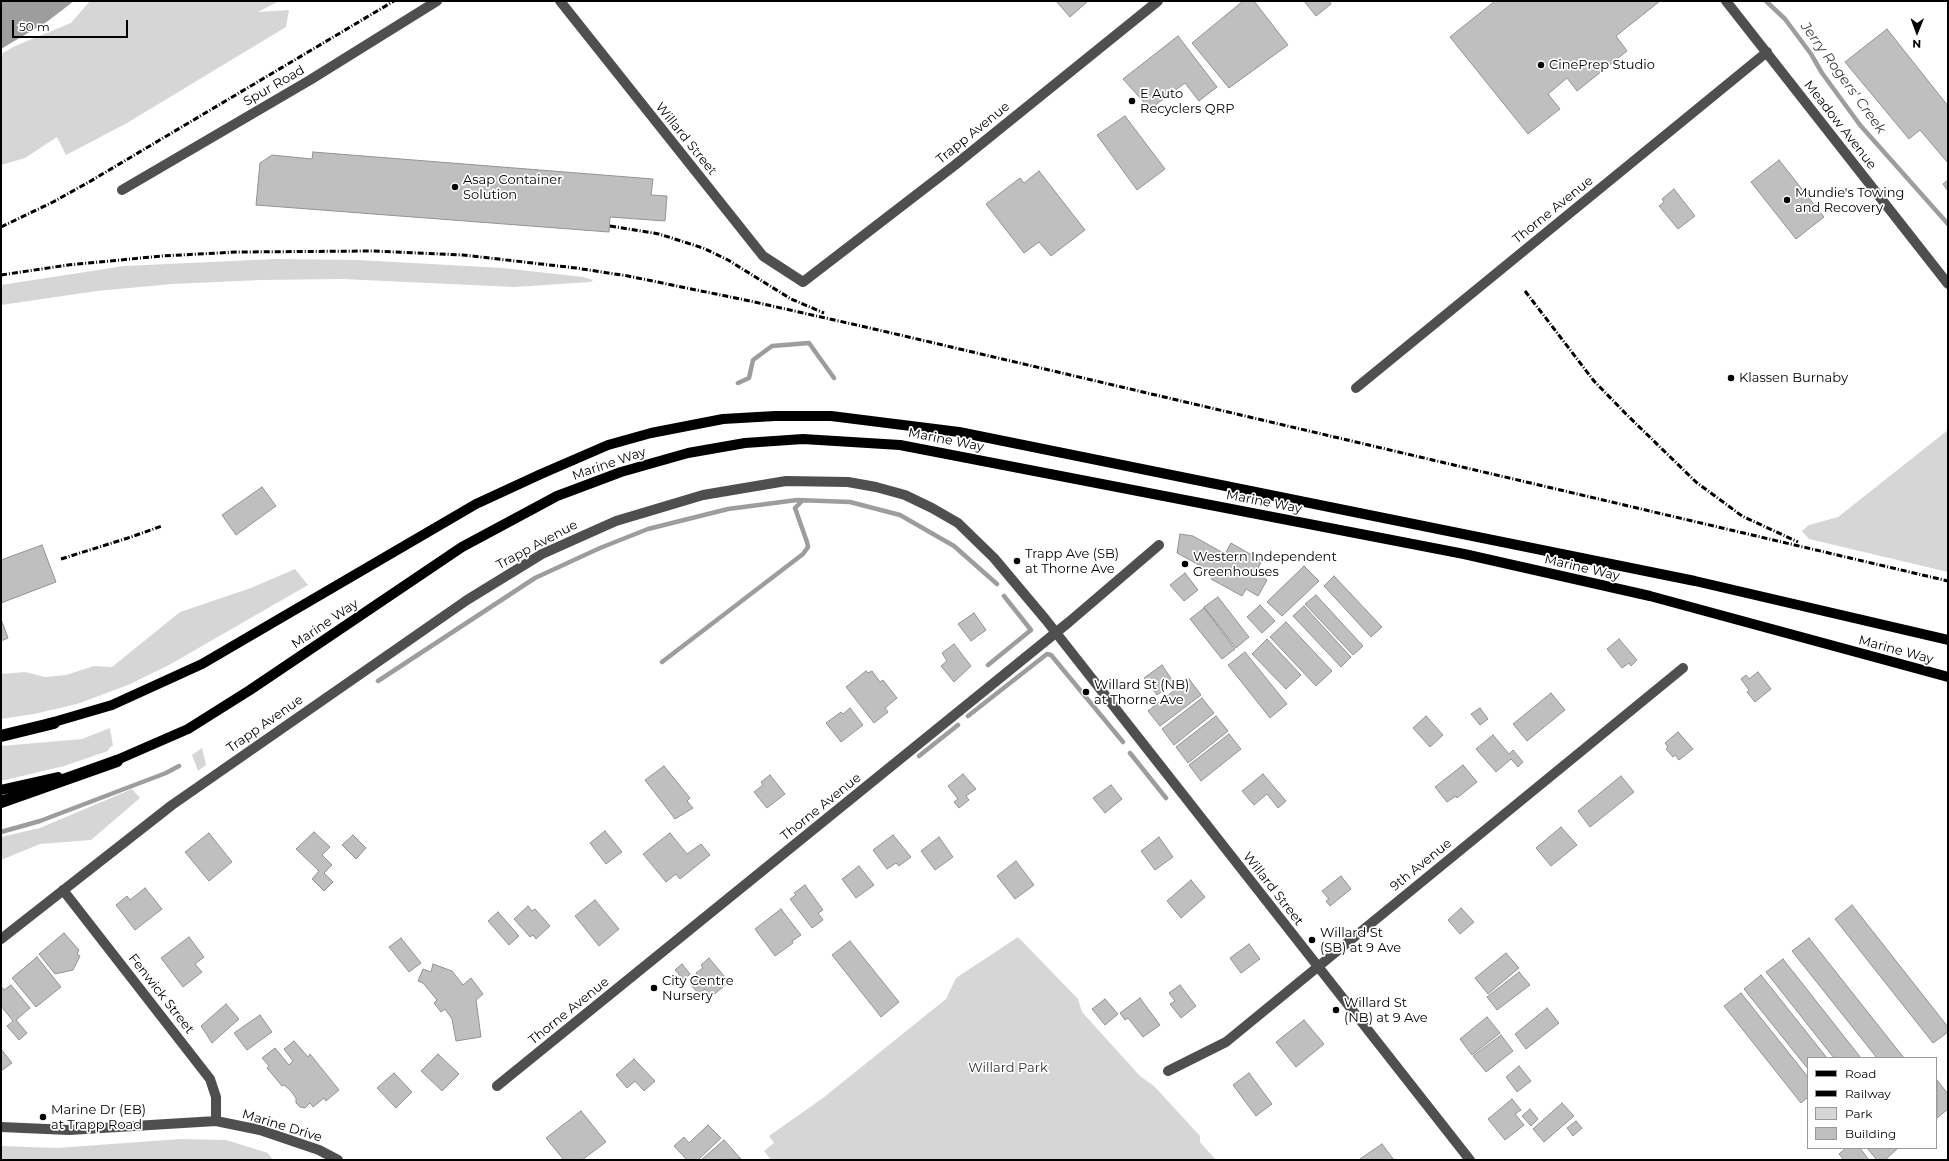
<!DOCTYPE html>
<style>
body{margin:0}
#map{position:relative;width:1949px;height:1161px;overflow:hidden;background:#fff;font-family:Montserrat,sans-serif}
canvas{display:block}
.frame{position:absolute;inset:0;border:2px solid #000;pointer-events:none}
.legend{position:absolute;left:1807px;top:1057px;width:130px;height:92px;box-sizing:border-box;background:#fff;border:1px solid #999;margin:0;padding:5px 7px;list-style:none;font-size:12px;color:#000}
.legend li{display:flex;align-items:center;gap:8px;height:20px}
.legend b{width:20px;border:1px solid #999}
.north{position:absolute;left:1897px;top:12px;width:40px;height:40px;-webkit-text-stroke:3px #fff;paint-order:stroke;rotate:181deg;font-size:11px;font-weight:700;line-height:16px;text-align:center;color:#000}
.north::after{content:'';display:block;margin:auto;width:14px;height:18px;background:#000;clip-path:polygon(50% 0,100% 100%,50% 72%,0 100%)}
.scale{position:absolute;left:12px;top:20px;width:116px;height:18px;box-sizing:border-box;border:2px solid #000;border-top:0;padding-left:5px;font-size:12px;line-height:14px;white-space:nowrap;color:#000;-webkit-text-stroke:3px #fff;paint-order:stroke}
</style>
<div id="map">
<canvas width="1949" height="1161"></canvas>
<div class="frame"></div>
<ul class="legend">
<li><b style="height:5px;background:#000"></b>Road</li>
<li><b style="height:5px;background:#000"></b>Railway</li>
<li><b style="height:11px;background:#d6d6d6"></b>Park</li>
<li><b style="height:11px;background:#bfbfbf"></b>Building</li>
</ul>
<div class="north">N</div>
<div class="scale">50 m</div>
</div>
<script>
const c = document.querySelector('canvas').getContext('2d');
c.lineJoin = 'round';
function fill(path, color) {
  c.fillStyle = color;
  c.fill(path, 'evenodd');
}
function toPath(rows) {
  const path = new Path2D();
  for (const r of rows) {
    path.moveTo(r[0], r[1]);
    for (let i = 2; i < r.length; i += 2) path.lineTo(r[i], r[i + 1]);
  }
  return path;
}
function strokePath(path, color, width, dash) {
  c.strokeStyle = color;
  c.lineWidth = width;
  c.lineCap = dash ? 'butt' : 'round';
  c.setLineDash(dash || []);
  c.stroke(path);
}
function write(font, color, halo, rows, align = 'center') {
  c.font = font + ' Montserrat,sans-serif';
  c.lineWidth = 3.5;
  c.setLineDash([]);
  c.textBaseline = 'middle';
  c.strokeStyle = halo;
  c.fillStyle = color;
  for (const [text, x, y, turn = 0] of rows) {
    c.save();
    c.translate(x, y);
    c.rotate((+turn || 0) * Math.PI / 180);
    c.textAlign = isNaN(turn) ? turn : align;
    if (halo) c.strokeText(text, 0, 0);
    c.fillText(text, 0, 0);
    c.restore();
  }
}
const green = toPath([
 [90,1,279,1,258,12,289,10,286,27,127,123,66,155,57,137,25,158,1,165,1,54,15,46,71,23],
 [275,259,358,260,503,268,583,277,593,280,591,282,514,287,342,279,261,280,172,284,97,291,1,305,1,285,124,266],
 [1948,430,1948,572,1809,539,1802,531,1809,525,1838,517],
 [295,569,308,585,169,665,128,685,77,704,34,714,1,719,1,674,25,672,45,677,66,675,94,666,112,667,180,612,251,588],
 [110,728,113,746,110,747,108,751,64,766,1,781,1,746,82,739],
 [202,748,206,765,198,771,192,755],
 [132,789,140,798,91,840,40,844,1,860,1,837,40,828],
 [1018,937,1078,999,1082,1012,1140,1076,1154,1086,1200,1136,1200,1142,1216,1160,771,1160,764,1151,774,1143,769,1136,823,1098,946,999,956,978],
 [180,1139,226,1140,268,1153,273,1160,1,1160,1,1146,57,1148]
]);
const water = toPath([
 [1,1,74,1,48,21,1,49]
]);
const stream = toPath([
 [1766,1,1785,19,1811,54,1822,73,1860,125,1948,224],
 [738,383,749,378,753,360,772,346,809,343,834,378],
 [662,662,803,554,808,547,807,542,795,508,802,501],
 [988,665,1031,630,1004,596],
 [378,681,535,578,600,548,648,529,728,509,797,500,850,502,900,515,954,546,997,584],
 [968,716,1047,654,1051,655,1123,742],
 [1130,753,1166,798],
 [919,756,958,725],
 [1,832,40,821,166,773,179,766]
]);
const building = toPath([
 [1056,1,1088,1,1070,17,1056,1],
 [1243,1,1254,1,1288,45,1229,88,1192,43,1243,1],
 [1304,1,1329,1,1331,4,1316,16,1304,1],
 [1495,1,1660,1,1616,36,1627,51,1577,91,1567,78,1548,94,1560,109,1528,134,1450,37,1495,1],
 [1887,29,1948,106,1948,163,1920,130,1909,139,1845,62,1887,29],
 [1178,36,1217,87,1199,101,1185,83,1150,109,1123,79,1178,36],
 [1125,116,1165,169,1137,190,1097,135,1125,116],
 [313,152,653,179,651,195,667,196,665,221,610,217,609,232,256,205,260,163,272,155,312,159,313,152],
 [1779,160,1824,217,1796,239,1751,182,1779,160],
 [1039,171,1085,230,1051,256,1039,242,1024,253,986,204,1020,178,1024,183,1039,171],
 [1948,180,1948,191,1943,184,1948,180],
 [1674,189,1695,216,1678,229,1659,206,1664,202,1662,199,1674,189],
 [262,487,276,506,236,535,222,515,262,487],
 [1180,534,1193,536,1225,554,1231,543,1262,561,1255,573,1267,580,1258,596,1246,589,1242,596,1211,579,1214,573,1177,553,1180,534],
 [42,545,56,582,1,603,1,560,42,545],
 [1304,566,1319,581,1282,616,1267,602,1304,566],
 [1185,573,1198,590,1184,601,1170,585,1185,573],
 [1334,576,1382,627,1371,637,1324,586,1334,576],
 [1316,595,1363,646,1353,655,1305,604,1316,595],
 [1218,597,1249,637,1236,648,1204,607,1218,597],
 [1260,605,1275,621,1262,633,1247,617,1260,605],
 [1304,606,1351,657,1341,667,1293,616,1304,606],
 [1204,608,1235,649,1222,659,1190,619,1204,608],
 [974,613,986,630,971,641,958,624,974,613],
 [1,619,8,638,1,641,1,619],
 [1286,622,1332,671,1316,686,1270,637,1286,622],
 [1267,639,1301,675,1286,689,1252,654,1267,639],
 [1619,639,1637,660,1631,666,1629,663,1622,668,1607,649,1619,639],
 [954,644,971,666,954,682,941,666,947,661,942,653,954,644],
 [1245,652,1287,704,1270,718,1228,665,1245,652],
 [1162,665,1174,683,1157,695,1144,678,1162,665],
 [866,671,868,673,872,671,880,682,883,680,897,698,885,708,888,712,874,723,846,687,866,671],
 [1758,672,1771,689,1755,702,1747,692,1749,690,1741,679,1746,675,1749,679,1758,672],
 [1189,679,1201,695,1160,726,1148,711,1189,679],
 [1551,693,1565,710,1527,741,1513,724,1551,693],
 [1202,698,1214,713,1174,745,1162,729,1202,698],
 [850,708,863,725,841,742,826,723,841,712,843,714,850,708],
 [1480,708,1488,719,1480,725,1471,714,1480,708],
 [1216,716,1228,731,1188,763,1176,747,1216,716],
 [1426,716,1443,735,1430,747,1413,728,1426,716],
 [1678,732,1693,749,1679,760,1675,755,1673,757,1666,749,1668,747,1665,743,1678,732],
 [1229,734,1241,749,1201,781,1189,765,1229,734],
 [1493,735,1509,754,1513,750,1523,762,1518,767,1511,759,1496,772,1476,749,1493,735],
 [1463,765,1477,782,1457,798,1456,796,1447,802,1435,787,1463,765],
 [664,766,690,798,687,801,693,808,675,819,645,780,664,766],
 [963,774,976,789,966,796,969,800,959,808,954,802,958,799,948,786,963,774],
 [1263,774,1286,801,1278,808,1267,794,1254,805,1242,791,1263,774],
 [770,775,785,794,767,808,754,792,763,785,761,782,770,775],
 [1621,776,1634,792,1590,827,1578,811,1621,776],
 [1111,785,1122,799,1105,813,1093,798,1111,785],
 [1561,827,1577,845,1551,866,1536,848,1561,827],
 [605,831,622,852,606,864,590,843,605,831],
 [314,832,330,847,322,855,332,865,324,873,333,882,324,891,312,879,319,871,296,849,314,832],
 [209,833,232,862,209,881,185,852,209,833],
 [670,833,687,854,701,844,710,855,680,879,676,874,666,882,643,854,670,833],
 [353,835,366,848,356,859,342,845,353,835],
 [893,835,911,857,899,866,896,863,887,869,873,850,893,835],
 [939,837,953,857,935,870,921,851,939,837],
 [1159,837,1173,857,1155,870,1141,851,1159,837],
 [1016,861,1034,885,1015,899,997,876,1016,861],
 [859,866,874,885,856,898,842,879,859,866],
 [1341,876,1351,889,1330,906,1326,901,1329,899,1322,891,1341,876],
 [1191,880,1205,897,1181,918,1167,901,1191,880],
 [805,885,823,910,818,913,823,920,812,928,790,899,796,895,794,893,805,885],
 [145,888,162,909,135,930,116,905,127,896,130,900,145,888],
 [595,900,619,929,599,946,575,916,595,900],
 [1852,905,1948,1027,1948,1032,1933,1043,1835,919,1852,905],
 [528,906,532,911,535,909,550,926,536,939,533,935,530,937,514,919,528,906],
 [1461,908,1474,922,1460,934,1448,920,1461,908],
 [781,909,801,935,792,941,793,943,775,956,755,929,781,909],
 [498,912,519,936,509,945,488,921,498,912],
 [64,933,79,950,77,954,80,956,73,970,55,974,39,954,64,933],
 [189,937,204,957,195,964,202,972,183,987,161,958,189,937],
 [401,938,421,963,409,972,389,947,401,938],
 [1809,938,1904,1058,1877,1058,1792,951,1809,938],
 [850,941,899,1002,881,1017,832,955,850,941],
 [1249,944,1260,959,1241,973,1230,958,1249,944],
 [1506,953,1519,968,1488,994,1475,978,1506,953],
 [37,957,61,987,36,1007,12,978,37,957],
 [709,958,729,982,711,997,705,989,699,994,690,984,699,977,696,973,703,968,701,965,709,958],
 [1783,959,1861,1058,1834,1058,1766,972,1783,959],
 [433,964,452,971,463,985,471,978,483,994,476,1000,481,1037,456,1041,452,1019,445,1009,441,1012,434,1003,437,1000,423,983,418,981,423,969,431,972,433,964],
 [682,964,690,974,684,980,675,970,682,964],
 [1519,972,1530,985,1497,1010,1487,997,1519,972],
 [1761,975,1827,1058,1808,1058,1808,1069,1744,989,1761,975],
 [11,985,30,1008,16,1020,27,1033,19,1040,7,1026,13,1021,1,1006,1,986,4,990,11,985],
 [1180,985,1196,1006,1181,1018,1170,1004,1175,1001,1169,993,1180,985],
 [1741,993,1808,1077,1808,1097,1801,1103,1724,1006,1741,993],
 [1140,998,1160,1025,1143,1037,1128,1018,1125,1020,1120,1013,1140,998],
 [1105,999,1118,1014,1105,1025,1092,1009,1105,999],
 [226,1004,239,1019,212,1043,201,1026,226,1004],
 [1547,1008,1559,1023,1526,1049,1515,1034,1547,1008],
 [260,1015,272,1032,247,1050,234,1033,260,1015],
 [1487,1017,1500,1033,1472,1055,1460,1039,1487,1017],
 [1304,1020,1324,1044,1296,1067,1276,1042,1304,1020],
 [1501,1035,1513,1051,1486,1072,1473,1056,1501,1035],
 [294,1041,308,1057,310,1054,339,1090,326,1101,324,1098,313,1107,310,1103,305,1108,300,1107,296,1103,296,1098,290,1090,284,1085,282,1086,267,1068,269,1066,262,1058,275,1048,289,1065,293,1061,284,1049,294,1041],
 [1,1049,12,1063,1,1071,1,1049],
 [438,1054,459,1074,442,1091,421,1071,438,1054],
 [634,1059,655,1081,644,1091,635,1081,627,1088,616,1075,634,1059],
 [1519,1066,1531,1081,1517,1092,1506,1077,1519,1066],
 [394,1073,412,1092,396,1108,377,1088,394,1073],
 [1249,1073,1272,1104,1256,1116,1233,1085,1249,1073],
 [1937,1080,1948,1094,1948,1109,1937,1118,1937,1080],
 [1512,1099,1521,1110,1515,1114,1524,1125,1505,1140,1488,1119,1512,1099],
 [1562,1103,1574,1116,1544,1142,1533,1129,1562,1103],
 [1530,1109,1538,1119,1531,1126,1522,1116,1530,1109],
 [581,1111,606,1142,582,1160,564,1160,546,1138,581,1111],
 [1576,1121,1582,1128,1573,1136,1567,1128,1576,1121],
 [708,1125,721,1138,698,1160,687,1160,674,1146,684,1137,689,1143,708,1125],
 [724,1140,741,1159,701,1160,724,1140],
 [1382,1144,1394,1160,1361,1160,1360,1159,1382,1144],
 [1846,1148,1860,1148,1869,1160,1844,1160,1839,1154,1846,1148],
 [1867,1148,1896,1148,1897,1149,1885,1160,1877,1160,1867,1148]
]);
const minor = toPath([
 [560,1,763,256,803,282,955,165,1158,1],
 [1726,1,1948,284],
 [122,190,310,80,437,1],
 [1356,388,1767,52],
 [63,890,210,1079,216,1097,216,1121],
 [1,939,172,805,467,600,542,554,616,521,703,495,786,481,848,482,876,487,905,495,932,508,958,523,994,558,1046,620,1470,1160],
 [1168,1071,1226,1042,1683,668],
 [497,1086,1069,622,1159,545],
 [1,1127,69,1130,216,1121,260,1130,319,1150,338,1160]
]);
const major = toPath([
 [47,724,112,705,202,664,476,504,541,474,608,445,651,433,723,419,775,416,831,416,959,432,1695,581,1948,640],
 [110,763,188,729,250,690,462,547,557,496,621,472,688,453,745,443,803,439,900,445,1464,554,1650,596,1948,677],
 [1,790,58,777]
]);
const highway = toPath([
 [1,736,54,723],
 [1,802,117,761]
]);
const rail = toPath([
 [610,226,659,234,703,248,728,260,791,299,824,313],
 [1,227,53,202,89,182,394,1],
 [1,275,68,265,162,256,236,252,373,251,463,255,576,268,628,276,750,301,883,331,1948,581],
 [1525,291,1594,381,1626,414,1696,482,1742,516,1798,542],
 [61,559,131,537,162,526]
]);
const markers = [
 [1541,65,4,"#000"],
 [1132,101,4,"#000"],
 [455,187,4,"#000"],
 [1787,200,4,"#000"],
 [1731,378,4,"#000"],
 [1017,561,4,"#000"],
 [1185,564,4,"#000"],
 [1086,692,4,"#000"],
 [1312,940,4,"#000"],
 [654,988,4,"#000"],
 [1336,1010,4,"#000"],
 [43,1117,4,"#000"]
];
const poiNames = [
 ["CinePrep Studio",1549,65],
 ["E Auto",1140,94],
 ["Recyclers QRP",1140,109],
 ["Asap Container",463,180],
 ["Solution",463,195],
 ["Mundie's Towing",1795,193],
 ["and Recovery",1795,208],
 ["Klassen Burnaby",1739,378],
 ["Trapp Ave (SB)",1025,554],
 ["at Thorne Ave",1025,569],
 ["Western Independent",1193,557],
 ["Greenhouses",1193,572],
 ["Willard St (NB)",1094,685],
 ["at Thorne Ave",1094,700],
 ["Willard St",1320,933],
 ["(SB) at 9 Ave",1320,948],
 ["City Centre",662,981],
 ["Nursery",662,996],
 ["Willard St",1344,1003],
 ["(NB) at 9 Ave",1344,1018],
 ["Marine Dr (EB)",51,1110],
 ["at Trapp Road",51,1125]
];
const streetNames = [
 ["Spur Road",274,86,-30],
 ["Meadow Avenue",1840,125,52],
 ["Trapp Avenue",973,133,-39],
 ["Willard Street",686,139,51],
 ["Thorne Avenue",1553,210,-39],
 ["Marine Way",946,440,11],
 ["Marine Way",609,464,-19],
 ["Marine Way",1264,502,11],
 ["Trapp Avenue",537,545,-28],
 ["Marine Way",1582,568,13],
 ["Marine Way",325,624,-34],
 ["Marine Way",1896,650,15],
 ["Trapp Avenue",265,724,-35],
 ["Thorne Avenue",821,807,-39],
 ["9th Avenue",1421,865,-39],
 ["Willard Street",1273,889,52],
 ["Fenwick Street",161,994,52],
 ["Thorne Avenue",569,1011,-39],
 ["Marine Drive",282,1126,17]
];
const parkNames = [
 ["Willard Park",1008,1068]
];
const waterNames = [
 ["Jerry Rogers' Creek",1843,78,54]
];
fill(green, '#d6d6d6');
fill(water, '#9d9d9d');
strokePath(stream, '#9d9d9d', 4.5);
fill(building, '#bfbfbf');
strokePath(building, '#939393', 1);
strokePath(minor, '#4f4f4f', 10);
strokePath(major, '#000', 10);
strokePath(highway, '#000', 12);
strokePath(rail, '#000', 3, [6, 2, 1, 2]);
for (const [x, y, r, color] of markers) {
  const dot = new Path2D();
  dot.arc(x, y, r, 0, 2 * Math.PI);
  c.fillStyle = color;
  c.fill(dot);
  strokePath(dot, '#fff', 1.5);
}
write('13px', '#000', '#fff', poiNames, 'left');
write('13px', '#000', '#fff', streetNames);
write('13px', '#2d2d2d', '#fff', parkNames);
write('italic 14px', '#3e3e3e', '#fff', waterNames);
</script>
